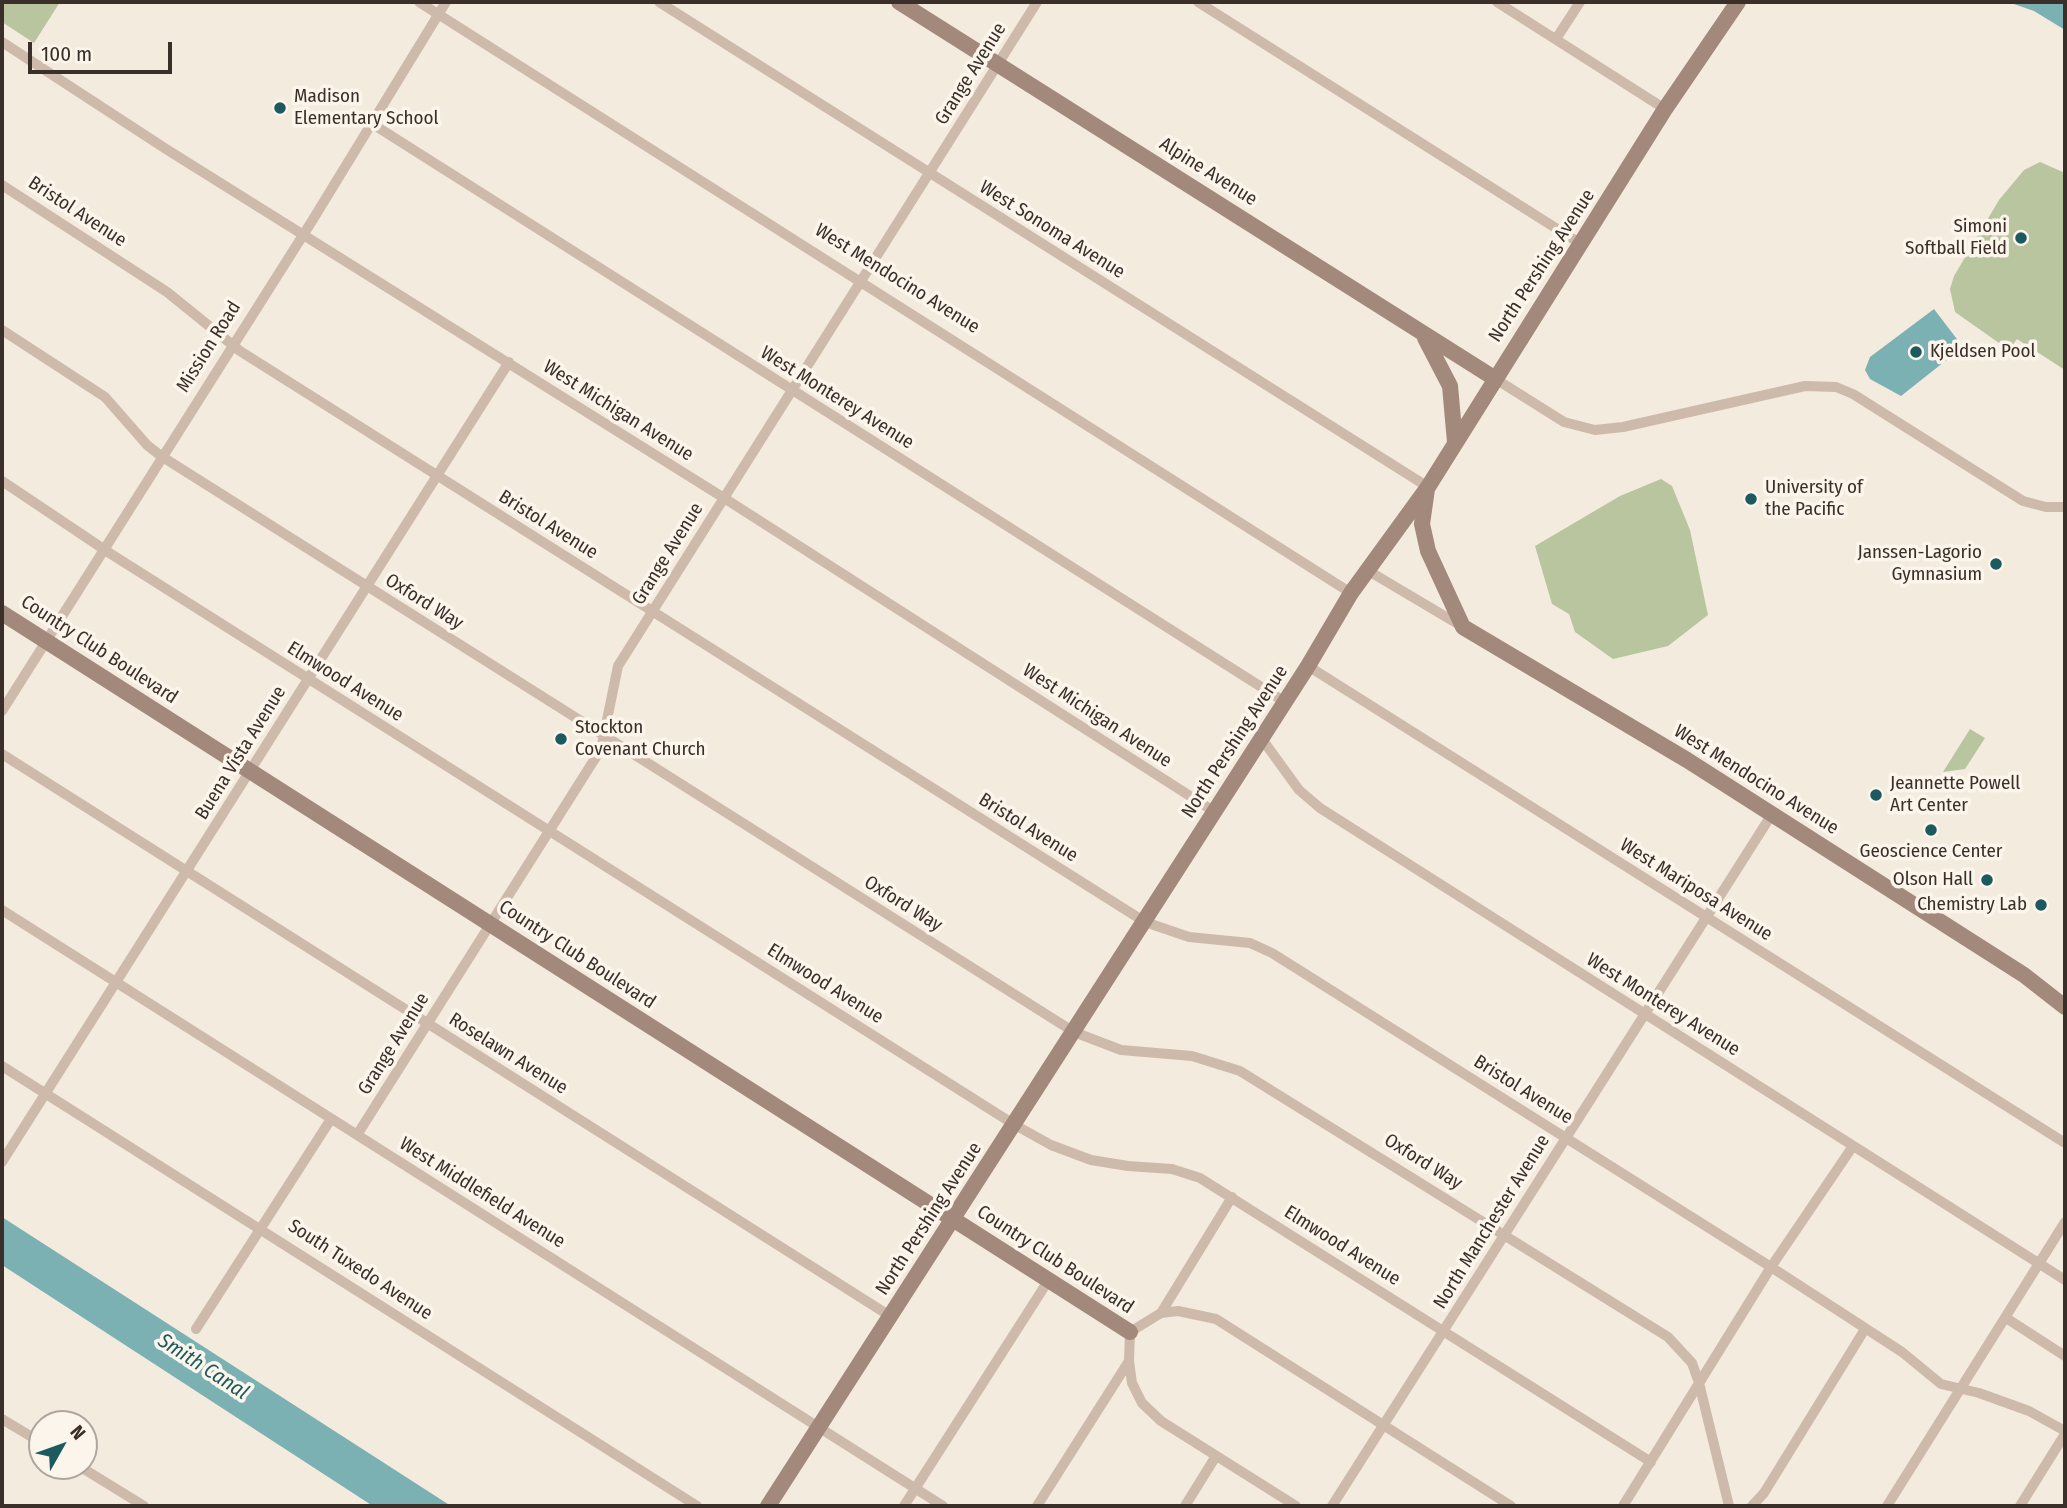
<!DOCTYPE html>
<style>
body{margin:0}
#map{position:relative;width:2067px;height:1508px;overflow:hidden;background:#f4ebdf;font-family:"Fira Sans Condensed",sans-serif}
canvas{display:block}
.frame{position:absolute;inset:0;border:4px solid #3b2f2a;pointer-events:none}
.north{position:absolute;left:28px;top:1410px;width:70px;height:70px;box-sizing:border-box;background:#fbf5ec;border:2px solid #aea69e;border-radius:50%;rotate:50deg;font-size:19px;font-weight:700;line-height:28px;text-align:center;color:#3b2f2a}
.north::after{content:'';display:block;margin:auto;width:24px;height:32px;background:#1d5a5f;clip-path:polygon(50% 0,100% 100%,50% 72%,0 100%)}
.scale{position:absolute;left:28px;top:42px;width:144px;height:32px;box-sizing:border-box;border:4px solid #3b2f2a;border-top:0;padding-left:9px;font-size:21px;line-height:24px;white-space:nowrap;color:#3b2f2a;-webkit-text-stroke:5px #fbf5ec;paint-order:stroke}
</style>
<div id="map">
<canvas width="2067" height="1508"></canvas>
<div class="frame"></div>
<div class="north">N</div>
<div class="scale">100 m</div>
</div>
<script>
const c = document.querySelector('canvas').getContext('2d');
c.lineJoin = 'round';
function fill(path, color) {
  c.fillStyle = color;
  c.fill(path, 'evenodd');
}
function toPath(rows) {
  const path = new Path2D();
  for (const r of rows) {
    path.moveTo(r[0], r[1]);
    for (let i = 2; i < r.length; i += 2) path.lineTo(r[i], r[i + 1]);
  }
  return path;
}
function strokePath(path, color, width, dash) {
  c.strokeStyle = color;
  c.lineWidth = width;
  c.lineCap = dash ? 'butt' : 'round';
  c.setLineDash(dash || []);
  c.stroke(path);
}
function write(font, color, halo, rows, align = 'center') {
  c.font = font + ' "Fira Sans Condensed",sans-serif';
  c.lineWidth = 7;
  c.setLineDash([]);
  c.textBaseline = 'middle';
  c.strokeStyle = halo;
  c.fillStyle = color;
  for (const [text, x, y, turn = 0] of rows) {
    c.save();
    c.translate(x, y);
    c.rotate((+turn || 0) * Math.PI / 180);
    c.textAlign = isNaN(turn) ? turn : align;
    if (halo) c.strokeText(text, 0, 0);
    c.fillText(text, 0, 0);
    c.restore();
  }
}
const green = toPath([
 [2,2,60,2,34,43,2,22],
 [2040,162,2065,173,2065,370,2017,339,2009,350,1955,312,1950,289,1954,276,1999,200,2024,170],
 [1661,479,1672,486,1690,530,1708,615,1668,646,1613,659,1575,632,1569,614,1552,604,1535,546,1620,496],
 [1970,729,1985,738,1965,769,1943,772]
]);
const water = toPath([
 [2008,2,2065,2,2065,30,2034,11],
 [1934,309,1963,347,1901,396,1870,379,1865,370,1870,357],
 [2,1217,451,1506,386,1506,2,1259]
]);
const canal = toPath([
 [2,1259,382,1506]
]);
const street = toPath([
 [419,2,1351,593],
 [659,2,1428,487],
 [1198,2,1581,244],
 [1497,2,1665,109],
 [1556,39,1580,2],
 [2,42,166,149,724,498,1215,812],
 [371,123,1285,702],
 [2,185,167,292,240,351,1145,922,1189,937,1250,943,1272,953,1771,1267,1902,1352,1941,1384,1979,1393,2029,1411,2065,1431],
 [2,330,105,397,147,445,161,456,1074,1032,1121,1050,1192,1056,1240,1071,1668,1337,1692,1363,1699,1383,1729,1506],
 [1494,378,1564,422,1595,430,1623,427,1805,386,1836,387,1853,394,2023,501,2046,507,2065,507],
 [2,481,111,554,1015,1125,1051,1145,1091,1160,1128,1166,1172,1169,1200,1178,1651,1462],
 [1367,570,1463,627],
 [1308,666,2065,1143],
 [2,711,312,221,446,2],
 [1262,739,1299,790,1320,808,2065,1280],
 [2,754,890,1316],
 [2,910,943,1506],
 [2,1066,697,1506],
 [357,1135,601,749,618,666,1037,2],
 [2,1162,509,362],
 [1161,1313,1178,1311,1216,1319,1511,1506],
 [2006,1318,2065,1356],
 [196,1329,331,1119],
 [1129,1361,1132,1383,1142,1403,1161,1421,1296,1506],
 [2,1419,42,1443],
 [79,1466,144,1506],
 [904,1506,1048,1281],
 [1037,1506,1129,1361,1130,1332,1161,1313,1232,1197],
 [1185,1506,1216,1456],
 [1332,1506,1772,814],
 [1623,1506,1771,1267,1853,1146],
 [1752,1506,1764,1493,1865,1329],
 [1887,1506,2065,1222],
 [2020,1506,2065,1434]
]);
const secondary = toPath([
 [899,2,1494,378],
 [1425,338,1450,386,1455,442],
 [1427,489,1422,524,1428,551,1463,627,1687,760,2024,975,2065,1007],
 [2,613,1130,1332],
 [768,1506,1308,666,1351,593,1428,487,1665,109,1738,2]
]);
const markers = [
 [280,108,7,"#1d5a5f"],
 [2021,238,7,"#1d5a5f"],
 [1916,352,7,"#1d5a5f"],
 [1751,499,7,"#1d5a5f"],
 [1996,564,7,"#1d5a5f"],
 [561,739,7,"#1d5a5f"],
 [1876,795,7,"#1d5a5f"],
 [1931,830,7,"#1d5a5f"],
 [1987,880,7,"#1d5a5f"],
 [2041,905,7,"#1d5a5f"]
];
const streetNames = [
 ["Grange Avenue",971,74,-58],
 ["Alpine Avenue",1208,172,32],
 ["Bristol Avenue",77,212,33],
 ["West Sonoma Avenue",1052,230,32],
 ["North Pershing Avenue",1542,266,-57],
 ["West Mendocino Avenue",897,279,32],
 ["Mission Road",209,347,-58],
 ["West Monterey Avenue",837,398,32],
 ["West Michigan Avenue",618,411,32],
 ["Bristol Avenue",548,525,32],
 ["Grange Avenue",668,554,-58],
 ["Oxford Way",424,602,32],
 ["Country Club Boulevard",99,650,33],
 ["Elmwood Avenue",345,682,32],
 ["West Michigan Avenue",1097,716,33],
 ["North Pershing Avenue",1235,742,-57],
 ["Buena Vista Avenue",241,753,-58],
 ["West Mendocino Avenue",1756,780,32],
 ["Bristol Avenue",1028,828,32],
 ["West Mariposa Avenue",1696,890,32],
 ["Oxford Way",903,904,32],
 ["Country Club Boulevard",577,955,33],
 ["Elmwood Avenue",825,984,32],
 ["West Monterey Avenue",1663,1005,32],
 ["Grange Avenue",394,1044,-58],
 ["Roselawn Avenue",508,1054,32],
 ["Bristol Avenue",1523,1090,32],
 ["Oxford Way",1423,1162,32],
 ["West Middlefield Avenue",482,1193,32],
 ["North Pershing Avenue",929,1219,-57],
 ["North Manchester Avenue",1492,1222,-58],
 ["Elmwood Avenue",1342,1246,32],
 ["Country Club Boulevard",1055,1260,33],
 ["South Tuxedo Avenue",360,1270,33]
];
const poiNames = [
 ["Madison",294,97],
 ["Elementary School",294,119],
 ["Simoni",2007,227,"right"],
 ["Softball Field",2007,249,"right"],
 ["Kjeldsen Pool",1930,352],
 ["University of",1765,488],
 ["the Pacific",1765,510],
 ["Janssen-Lagorio",1982,553,"right"],
 ["Gymnasium",1982,575,"right"],
 ["Stockton",575,728],
 ["Covenant Church",575,750],
 ["Jeannette Powell",1890,784],
 ["Art Center",1890,806],
 ["Geoscience Center",1931,852,"center"],
 ["Olson Hall",1973,880,"right"],
 ["Chemistry Lab",2027,905,"right"]
];
const waterNames = [
 ["Smith Canal",203,1367,33]
];
fill(green, '#b8c59e');
fill(water, '#7cb1b3');
strokePath(canal, '#7cb1b3', 10);
strokePath(street, '#cebaaa', 10);
strokePath(secondary, '#a2897b', 16);
for (const [x, y, r, color] of markers) {
  const dot = new Path2D();
  dot.arc(x, y, r, 0, 2 * Math.PI);
  c.fillStyle = color;
  c.fill(dot);
  strokePath(dot, '#fbf5ec', 2.5);
}
write('19px', '#3b2f2a', '#fbf5ec', streetNames);
write('19px', '#3b2f2a', '#fbf5ec', poiNames, 'left');
write('italic 21px', '#1d5a5f', '#fbf5ec', waterNames);
</script>
